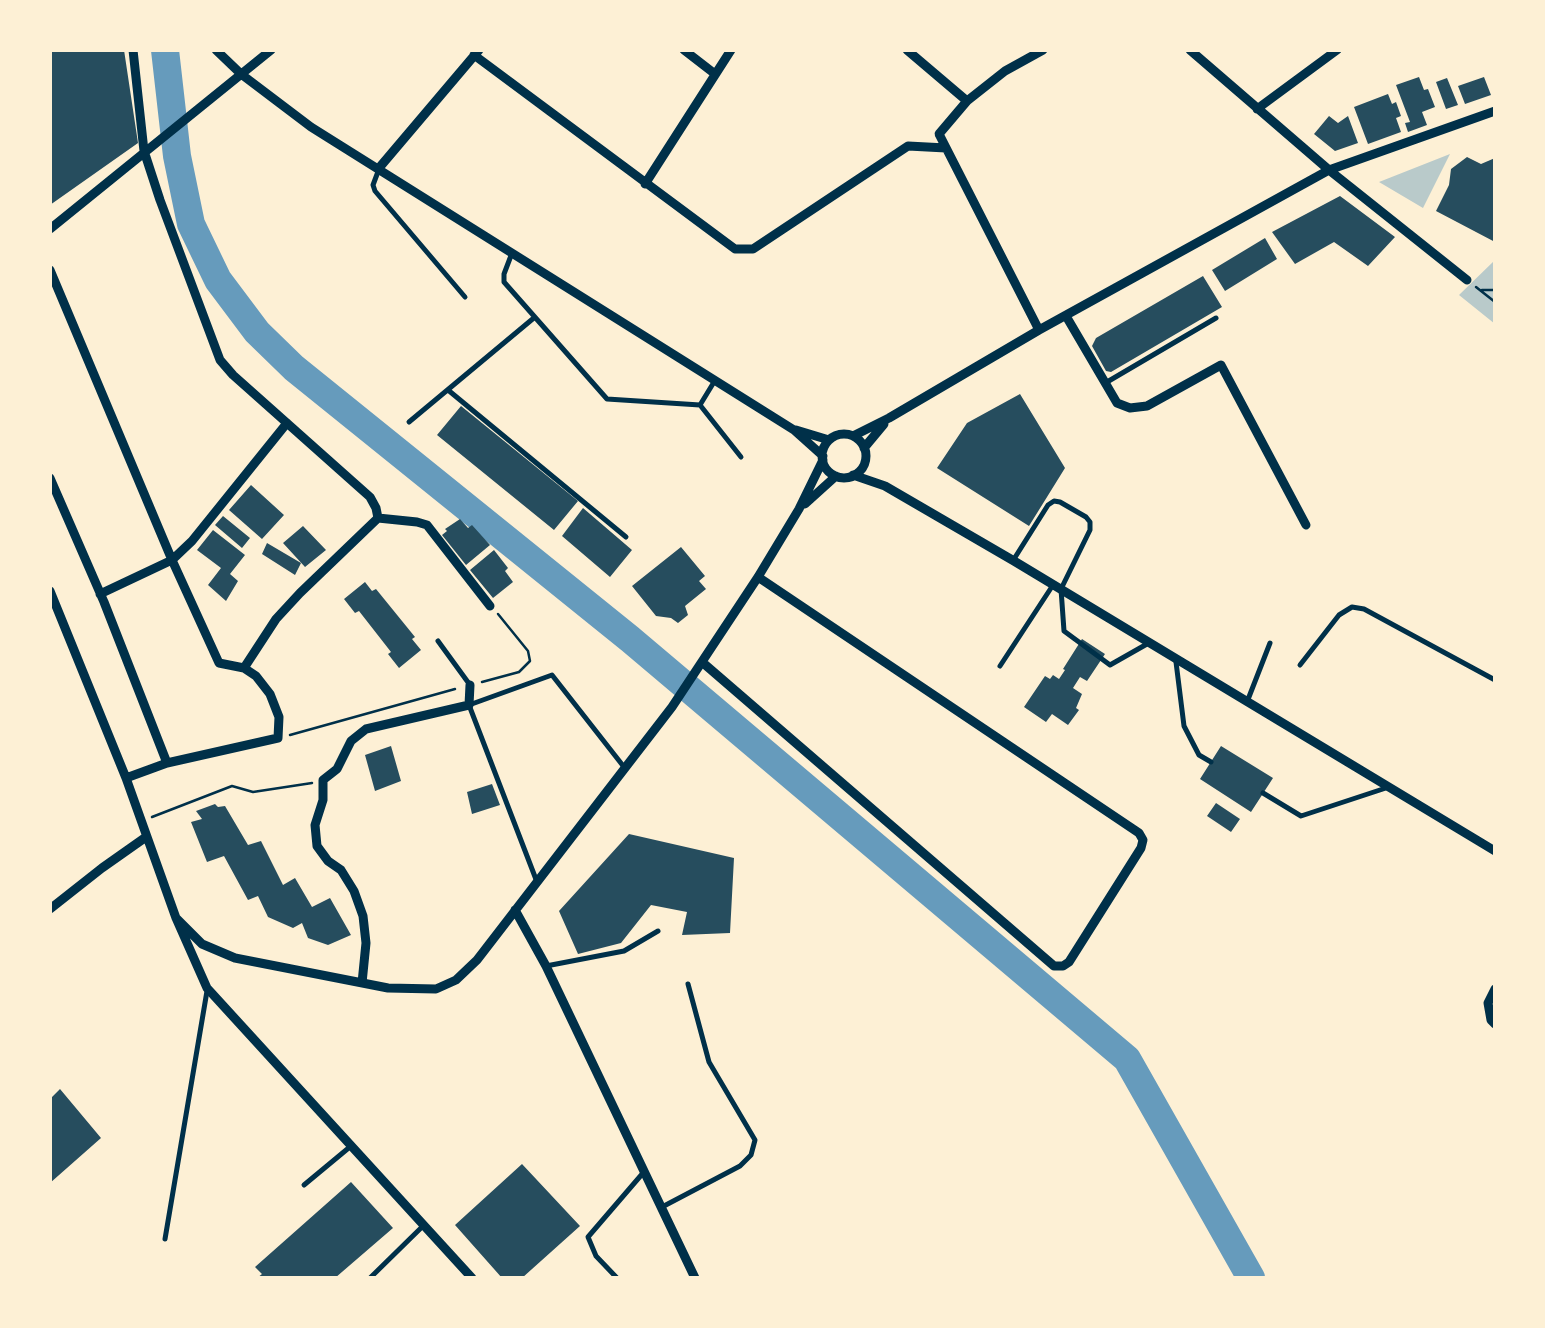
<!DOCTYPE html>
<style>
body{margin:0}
#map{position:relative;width:1545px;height:1328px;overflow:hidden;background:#fdf0d5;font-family:"Work Sans",sans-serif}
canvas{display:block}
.frame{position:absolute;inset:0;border:52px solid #fdf0d5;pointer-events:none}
</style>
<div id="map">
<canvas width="1545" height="1328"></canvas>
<div class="frame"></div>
</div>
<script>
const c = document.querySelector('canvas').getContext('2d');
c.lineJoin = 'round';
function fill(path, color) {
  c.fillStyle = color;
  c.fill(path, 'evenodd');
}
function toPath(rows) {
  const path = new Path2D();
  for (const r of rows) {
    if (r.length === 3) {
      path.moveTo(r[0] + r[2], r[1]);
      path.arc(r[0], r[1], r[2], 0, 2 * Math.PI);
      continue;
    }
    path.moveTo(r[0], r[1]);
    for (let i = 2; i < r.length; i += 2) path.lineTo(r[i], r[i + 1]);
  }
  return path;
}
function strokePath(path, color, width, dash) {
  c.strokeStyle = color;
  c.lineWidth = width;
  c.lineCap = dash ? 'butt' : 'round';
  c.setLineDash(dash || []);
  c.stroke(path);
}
const green = toPath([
 [1450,154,1423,208,1379,182],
 [1495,260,1495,324,1459,295]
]);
const river = toPath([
 [165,50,177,156,191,224,218,280,257,332,294,368,630,639,1127,1059,1251,1278]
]);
const building = toPath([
 [50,50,124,50,138,143,50,205],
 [1419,77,1424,90,1428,89,1435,107,1422,112,1427,125,1408,132,1405,123,1410,122,1396,85],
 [1484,77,1491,95,1465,104,1458,86],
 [1447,78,1458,105,1446,109,1436,82],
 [1388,94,1392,104,1396,102,1401,116,1396,118,1401,132,1368,144,1354,107],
 [1329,116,1338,123,1348,116,1358,143,1335,151,1314,134],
 [1467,157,1481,164,1495,158,1495,242,1436,211,1449,185,1451,169],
 [1340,196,1395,237,1368,266,1334,242,1295,264,1272,232],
 [1265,238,1277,259,1225,291,1212,270],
 [1203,276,1222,307,1111,372,1106,371,1092,346,1096,338],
 [1020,394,1065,468,1029,526,937,468,967,423],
 [461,406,578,501,554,530,437,435],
 [251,485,284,515,262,539,229,510],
 [583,508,632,550,610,577,562,536],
 [223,516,250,538,242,548,215,525],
 [460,519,468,528,472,525,490,545,466,565,442,535,447,531,445,529],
 [303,526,326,550,305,567,283,543],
 [213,530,245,555,230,574,238,581,226,601,208,585,221,568,197,550],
 [267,543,301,563,295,575,262,554],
 [681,547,705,576,699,581,706,589,685,606,688,615,678,623,671,618,656,616,632,586],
 [494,550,508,568,505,571,513,582,493,598,470,570],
 [365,582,372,591,376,589,415,637,412,639,421,650,399,668,388,654,391,652,359,611,355,613,344,599],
 [1082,639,1105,654,1087,681,1080,677,1073,688,1082,694,1076,708,1079,710,1068,725,1052,714,1046,722,1024,707,1045,676,1050,679,1053,675,1059,679,1065,670,1063,669],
 [391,746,401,781,375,791,365,755],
 [1221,746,1273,778,1251,812,1200,779],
 [492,784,500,805,472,814,467,792],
 [1216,803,1240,819,1231,832,1207,816],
 [215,804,218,807,225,806,248,845,261,841,283,885,295,878,312,907,330,898,351,935,328,945,308,938,302,923,293,928,268,917,258,896,248,900,224,856,207,862,191,822,202,819,196,811],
 [629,834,734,858,730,933,682,935,687,912,651,905,621,943,578,954,559,911],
 [60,1089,101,1138,50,1183,50,1099],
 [522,1164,580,1226,522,1278,502,1278,455,1225],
 [351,1182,393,1228,335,1278,257,1278,262,1274,255,1267]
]);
const path = toPath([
 [1476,287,1495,302],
 [1482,290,1495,290],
 [482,682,519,672,530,661,528,651,498,614],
 [290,735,455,689],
 [152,817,232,786,253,792,312,783]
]);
const service = toPath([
 [379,169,373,185,375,191,465,297],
 [512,253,504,274,504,282,607,399,700,405,741,457],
 [1107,382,1216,318],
 [448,390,626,537],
 [700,405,714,382],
 [409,422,535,317],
 [1014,559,1048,505,1054,501,1060,502,1086,517,1090,522,1090,530,1061,589,1064,631,1110,665,1147,644],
 [438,641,470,685],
 [1176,662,1184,726,1199,755,1211,762],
 [1300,665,1339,615,1352,607,1364,609,1495,680],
 [1000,666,1053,585],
 [1247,702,1270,643],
 [1263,793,1301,816,1389,787],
 [537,882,469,705,552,675,624,767],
 [546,966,624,951,658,931],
 [304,1185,351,1146],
 [662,1207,740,1166,751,1155,755,1140,709,1062,688,984],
 [165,1239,207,991],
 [370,1278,424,1225],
 [617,1278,596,1256,588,1237,643,1173]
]);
const minor = toPath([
 [133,50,144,151,160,200,220,360,233,375,370,497,376,508,378,518],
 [216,50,241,74,311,127,794,430,823,456],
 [684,50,715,74],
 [907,50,967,101],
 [1190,50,1329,170,1467,280],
 [474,55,735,249,753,249,908,146,946,148],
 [1257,109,1337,50],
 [379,168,479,50],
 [645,184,731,50],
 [50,229,271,50],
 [50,270,172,560,219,663,244,668,256,676,270,694,279,717,278,738,167,763,126,778],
 [1066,316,1117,403,1130,408,1147,406,1221,365,1306,525],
 [1039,330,939,134,967,101,1005,71,1043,50],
 [796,430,829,440],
 [844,456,22],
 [853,436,889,418,1039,330,1329,170,1495,111],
 [864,448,884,424],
 [853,475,885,486,1014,561,1495,851],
 [50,478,104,602,167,763],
 [805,504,836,476],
 [378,518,417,522,427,525,490,606],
 [50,591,126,778,176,918,207,988,472,1278],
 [100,594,172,560,192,541,287,423],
 [702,662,1054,966,1063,966,1069,962,1141,848,1143,840,1139,833,758,577],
 [244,668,276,619,300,593,378,518],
 [50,909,102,868,146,837],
 [515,910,546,966,695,1278],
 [176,918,202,944,235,958,388,988,436,989,456,980,477,960,672,707,758,577,799,509,823,460],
 [362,983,366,943,363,916,354,891,341,870,328,861,317,846,315,825,323,800,323,780,337,769,351,741,366,729,469,705,470,685],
 [1495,989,1488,1003,1491,1020,1495,1024]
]);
fill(green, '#b9caca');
strokePath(river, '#669bbc', 28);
fill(building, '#264d5e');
strokePath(path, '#003049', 2.5);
strokePath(service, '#003049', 5);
strokePath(minor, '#003049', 9);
</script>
